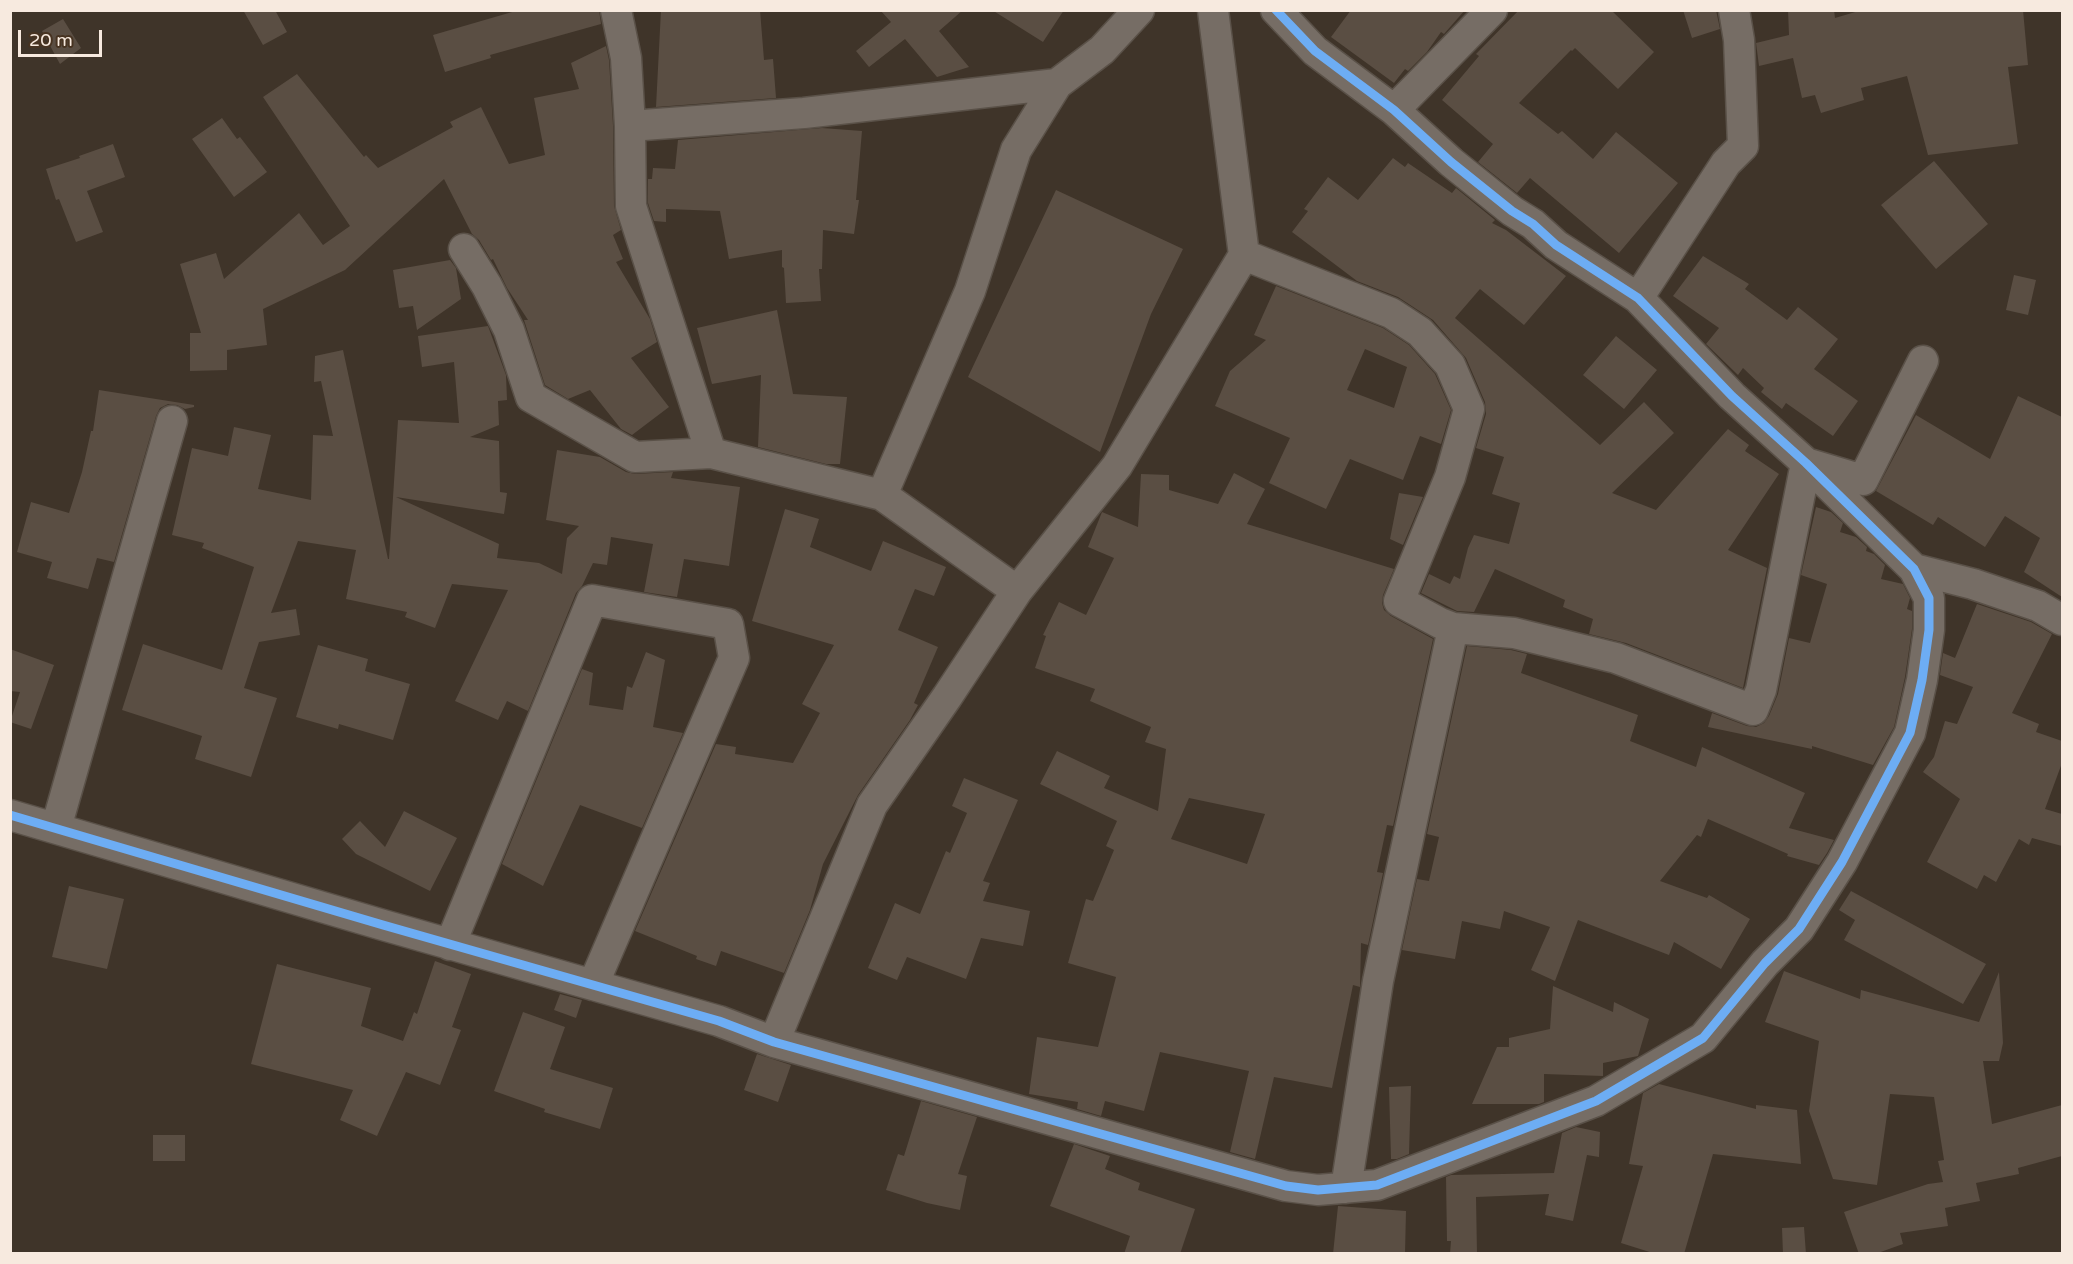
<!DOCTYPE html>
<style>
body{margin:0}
#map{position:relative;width:2073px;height:1264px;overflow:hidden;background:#3f3429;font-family:"Varela Round",sans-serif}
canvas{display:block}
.frame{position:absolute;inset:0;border:12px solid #f7eadf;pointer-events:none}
.scale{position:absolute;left:18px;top:30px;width:84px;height:27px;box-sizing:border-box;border:3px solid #f7eadf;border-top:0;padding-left:8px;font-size:18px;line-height:21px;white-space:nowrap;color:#f7eadf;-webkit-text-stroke:4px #473321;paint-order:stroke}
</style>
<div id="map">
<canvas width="2073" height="1264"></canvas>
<div class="frame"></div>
<div class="scale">20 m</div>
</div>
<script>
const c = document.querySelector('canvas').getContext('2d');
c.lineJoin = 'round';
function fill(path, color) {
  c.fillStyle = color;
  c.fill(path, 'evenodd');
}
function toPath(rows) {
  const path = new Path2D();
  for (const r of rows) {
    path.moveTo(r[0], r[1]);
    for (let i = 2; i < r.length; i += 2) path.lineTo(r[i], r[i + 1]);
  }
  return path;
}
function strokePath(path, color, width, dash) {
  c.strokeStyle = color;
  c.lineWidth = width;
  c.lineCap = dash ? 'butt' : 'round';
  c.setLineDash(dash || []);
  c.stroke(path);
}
const building = toPath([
 [243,10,275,10,287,32,263,45],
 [519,10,599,10,601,24,490,55,491,58,445,72,433,35],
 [661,10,760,10,764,60,773,59,776,98,656,107],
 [880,10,963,10,939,31,969,67,937,77,905,39,869,67,856,51,891,22],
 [992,10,1064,10,1043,42],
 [1351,10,1465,10,1444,34,1441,32,1427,52,1408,71,1405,69,1394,83,1331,37],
 [1519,10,1611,10,1654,52,1618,89,1575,48,1572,51,1571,50,1519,103,1558,134,1562,131,1593,159,1616,132,1678,183,1619,253,1530,178,1517,193,1478,162,1493,144,1442,100,1479,56,1476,54],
 [1683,10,1716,10,1720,29,1692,38],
 [1788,10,1834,10,1835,18,1862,10,2023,10,2028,65,2008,67,2018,144,1928,155,1907,76,1861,88,1864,100,1821,113,1815,95,1802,98,1793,58,1759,66,1756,43,1789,35],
 [63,19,81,48,60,64,42,31],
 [606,46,609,60,613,125,614,206,621,230,613,235,623,259,616,262,650,319,657,342,631,358,669,407,632,435,621,429,590,390,568,399,545,385,524,320,528,320,507,288,493,259,491,260,479,240,472,234,444,179,345,270,263,309,267,345,227,350,227,370,190,371,190,333,201,333,180,264,216,253,224,279,299,213,323,245,350,226,263,97,297,74,364,157,366,155,378,168,453,127,450,122,481,107,509,164,545,155,534,98,579,89,571,63],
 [222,118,237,139,240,137,267,172,234,197,192,139],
 [822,128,862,131,856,200,859,200,854,234,823,230,822,269,819,269,821,301,786,303,784,268,782,267,782,250,729,259,720,211,666,209,666,222,654,221,648,203,648,179,652,179,653,168,675,169,678,140],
 [113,144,125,177,87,191,103,232,76,242,59,199,56,200,46,169,80,158,79,156],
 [1393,158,1405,167,1408,163,1452,193,1456,188,1495,220,1492,223,1506,230,1566,276,1524,325,1480,289,1455,318,1600,445,1644,402,1674,433,1612,493,1656,510,1728,429,1749,445,1745,451,1779,474,1728,550,1767,568,1743,688,1626,643,1589,634,1593,619,1563,607,1565,600,1495,569,1474,612,1457,611,1421,593,1429,574,1450,584,1454,576,1460,579,1468,548,1474,535,1509,544,1520,503,1492,494,1504,457,1476,448,1486,414,1485,402,1466,358,1433,320,1398,297,1357,281,1292,232,1308,211,1304,209,1328,177,1358,200],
 [1934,161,1988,224,1936,269,1881,205],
 [1056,190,1183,249,1151,314,1100,452,968,377],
 [1703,256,1749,284,1745,289,1787,320,1798,307,1838,339,1814,369,1858,401,1833,436,1786,403,1782,409,1761,392,1764,388,1743,368,1738,375,1706,344,1719,328,1673,296],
 [450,260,456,268,461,299,417,330,413,306,399,308,393,270],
 [2014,275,2036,280,2028,315,2006,310],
 [1276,286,1383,328,1409,345,1435,374,1451,410,1441,444,1420,436,1403,480,1350,459,1326,509,1269,483,1290,438,1215,406,1230,371,1266,340,1254,335],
 [1365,349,1407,367,1394,408,1347,390],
 [777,310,793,394,847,397,840,464,826,464,758,447,761,375,712,384,697,328],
 [488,326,506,375,507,400,498,401,499,425,470,437,499,441,500,492,507,493,504,514,396,497,499,544,497,558,539,563,562,574,567,538,579,526,546,520,557,450,600,457,626,472,635,474,673,472,671,478,740,487,729,566,684,559,677,597,644,592,653,544,611,537,607,565,593,563,582,586,576,593,528,711,507,701,498,720,455,701,508,590,452,584,435,628,405,617,407,612,346,599,356,550,298,541,271,613,296,609,300,635,259,642,244,688,277,698,251,777,195,759,202,736,122,710,143,644,222,670,254,567,202,548,204,543,172,535,192,448,228,456,234,427,271,435,258,489,311,500,313,435,333,436,321,381,314,382,315,356,343,350,388,559,389,559,398,420,459,423,454,362,422,367,418,336],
 [1616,336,1657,370,1624,409,1583,375],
 [99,390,194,405,194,407,185,409,177,405,168,404,160,408,156,416,114,562,97,558,88,589,47,578,52,562,17,552,31,502,69,513,82,472,91,431,93,431],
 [2018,396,2062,417,2062,597,2024,572,2040,538,2005,516,1985,547,1938,517,1933,525,1876,491,1916,415,1990,459],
 [1234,473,1265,489,1247,524,1394,569,1383,595,1382,603,1384,610,1391,616,1433,639,1393,826,1387,825,1377,872,1383,873,1368,945,1361,943,1360,987,1353,985,1332,1088,1274,1077,1255,1159,1230,1152,1249,1071,1160,1052,1144,1111,1105,1101,1101,1116,1077,1109,1078,1102,1029,1094,1037,1037,1098,1047,1116,977,1068,963,1086,899,1093,901,1114,850,1106,846,1117,821,1040,784,1057,751,1110,776,1104,788,1158,811,1166,749,1145,742,1151,727,1090,701,1095,689,1035,668,1046,636,1043,635,1059,602,1086,615,1114,558,1088,547,1102,512,1138,527,1141,474,1169,475,1169,490,1218,504],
 [1189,798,1265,814,1247,864,1171,839],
 [1399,493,1423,497,1403,545,1390,539],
 [1816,507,1831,512,1843,523,1840,532,1856,537,1867,547,1866,551,1874,554,1885,565,1881,579,1903,584,1910,598,1907,609,1912,611,1912,629,1905,677,1894,727,1873,765,1812,746,1812,749,1708,727,1712,713,1747,726,1756,727,1764,723,1769,716,1778,694,1789,638,1810,643,1827,584,1801,575],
 [785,509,819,519,810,547,871,571,883,541,946,567,934,596,915,589,898,630,938,647,914,703,918,705,910,720,858,795,823,864,810,910,784,973,721,951,716,966,696,959,697,956,635,931,716,744,736,747,735,754,793,763,820,713,802,704,834,645,752,621],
 [1977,604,2031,622,2052,634,2012,713,2039,724,2036,732,2062,741,2062,763,2045,809,2062,814,2062,846,2032,838,2029,845,2019,839,1996,882,1984,875,1977,889,1927,862,1960,799,1923,772,1934,757,1945,721,1957,724,1973,687,1940,675,1943,653,1955,658],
 [318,645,368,659,365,671,410,684,393,740,339,724,338,729,296,717],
 [1467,646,1511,650,1527,654,1521,673,1638,715,1630,741,1696,767,1702,747,1805,793,1789,828,1834,840,1827,853,1819,865,1787,856,1788,854,1708,819,1701,837,1697,835,1660,881,1707,898,1709,895,1750,919,1721,969,1674,942,1669,955,1578,920,1555,981,1531,970,1550,927,1504,911,1500,929,1462,921,1455,959,1402,950,1417,879,1429,881,1439,837,1427,834],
 [10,649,54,665,31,729,10,722,20,692,10,691],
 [646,652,665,660,653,727,683,733,642,828,580,805,543,886,502,864,582,669,593,673,589,705,623,710,627,686,632,688],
 [964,778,1018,800,983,881,990,883,983,901,1030,911,1023,946,981,938,966,979,907,957,897,980,868,968,895,903,920,914,946,851,950,853,967,813,952,806],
 [404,811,457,838,430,891,356,854,342,839,360,821,385,847],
 [69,886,124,899,107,969,52,957],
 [1851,891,1986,964,1963,1004,1844,940,1855,920,1839,910],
 [435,961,471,974,452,1027,461,1030,440,1085,406,1072,377,1136,340,1120,353,1090,251,1064,277,964,371,988,361,1026,403,1041,414,1012,417,1014],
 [1784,971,1860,999,1861,990,1979,1022,1999,972,2003,1043,1999,1061,1983,1061,1992,1124,2062,1105,2062,1156,2018,1168,2019,1174,1976,1183,1980,1201,1945,1208,1948,1226,1900,1233,1903,1244,1875,1254,1859,1254,1844,1212,1928,1184,1943,1182,1938,1161,1944,1160,1934,1097,1890,1094,1877,1185,1833,1179,1809,1111,1819,1041,1765,1022],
 [1553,986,1613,1012,1614,1002,1649,1019,1638,1056,1603,1063,1603,1076,1544,1074,1544,1102,1539,1104,1472,1104,1497,1047,1509,1047,1509,1038,1550,1029],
 [560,994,582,1000,576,1018,554,1010],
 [523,1012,565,1027,550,1069,613,1088,600,1129,544,1112,545,1109,494,1091],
 [757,1054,791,1065,778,1102,744,1090],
 [1659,1084,1756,1109,1756,1105,1797,1110,1801,1164,1713,1154,1684,1254,1656,1254,1621,1243,1643,1166,1629,1164,1643,1093],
 [1411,1086,1409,1154,1397,1159,1391,1159,1389,1087],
 [921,1101,977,1117,958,1174,967,1176,960,1210,927,1203,886,1190,898,1154,904,1156],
 [1576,1127,1600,1132,1599,1157,1587,1155,1573,1221,1545,1215,1549,1194,1476,1197,1477,1254,1450,1254,1451,1241,1447,1241,1446,1177,1451,1175,1554,1173,1562,1133],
 [153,1135,185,1135,185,1161,153,1161],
 [1074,1144,1110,1156,1105,1169,1140,1183,1138,1190,1195,1209,1180,1254,1124,1254,1130,1236,1050,1206],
 [1338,1206,1406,1211,1405,1254,1333,1254],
 [1804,1227,1806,1254,1783,1254,1782,1228]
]);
const minor = toPath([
 [616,10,626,58,630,126],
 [1394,110,1492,10],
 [464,249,487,286,509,330,531,397,635,457,711,453,882,495],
 [1244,255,1391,313,1420,332,1450,365,1469,409,1450,477,1399,601,1440,623,1453,628,1514,633,1616,658,1753,710,1761,690,1806,463,1863,480,1923,361],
 [1638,298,1726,163,1743,146,1739,40,1734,10],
 [711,453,631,206,630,126,804,113,1057,84],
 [1914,569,1973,584,2038,606,2062,620],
 [1017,591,1117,466,1244,255,1213,10],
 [10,815,383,925,719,1021,774,1042,1286,1186,1318,1190,1377,1185,1596,1101,1703,1038,1765,963,1799,929,1842,862,1910,733,1922,680,1929,630,1929,598,1914,569,1806,463,1732,396,1638,298,1556,245,1533,224,1512,211,1451,162,1394,110,1315,51,1276,10],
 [56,828,172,421],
 [450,945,592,600,728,624,734,658,593,985],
 [774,1042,872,805,947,697,1017,591,882,495,970,291,1016,150,1057,84,1102,50,1139,10],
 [1346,1188,1378,981,1453,628]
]);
const cycleway = toPath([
 [10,815,383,925,719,1021,774,1042,1286,1186,1318,1190,1377,1185,1596,1101,1703,1038,1765,963,1799,929,1842,862,1910,733,1922,680,1929,630,1929,598,1914,569,1806,463,1732,396,1638,298,1556,245,1533,224,1512,211,1451,162,1394,110,1315,51,1276,10]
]);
fill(building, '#5a4e43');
strokePath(minor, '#5a5148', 33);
strokePath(minor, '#766d65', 30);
strokePath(cycleway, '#6dadf4', 9);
</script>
